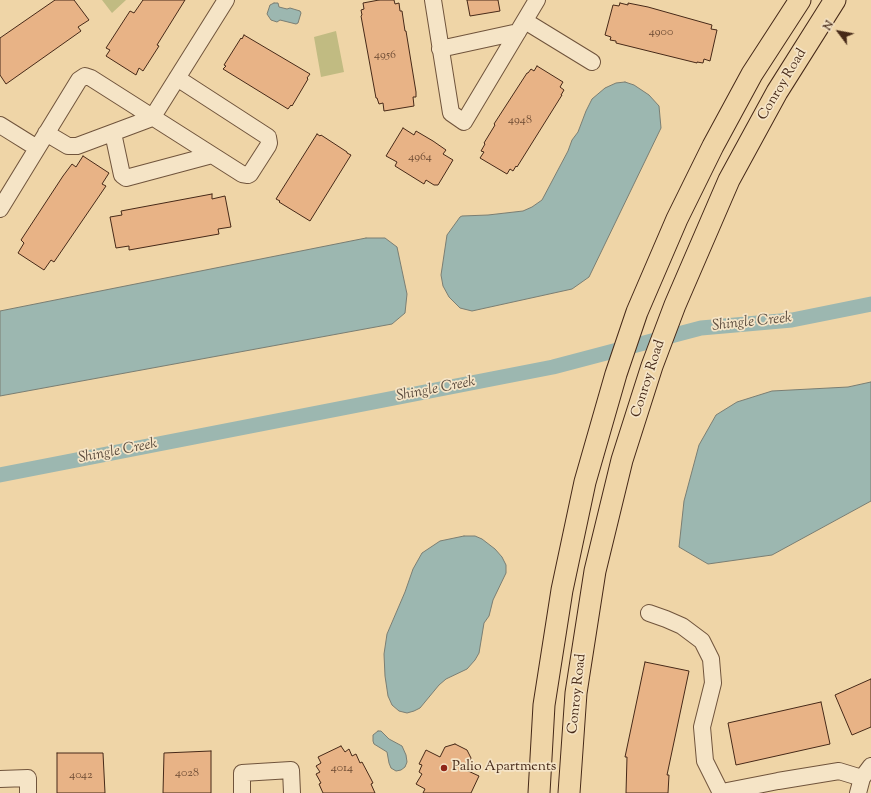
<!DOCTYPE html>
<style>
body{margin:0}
#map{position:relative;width:871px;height:793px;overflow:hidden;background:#efd5a7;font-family:"Sorts Mill Goudy",serif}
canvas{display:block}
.north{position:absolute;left:819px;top:12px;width:40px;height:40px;-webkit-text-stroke:3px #f5e4c6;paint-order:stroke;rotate:302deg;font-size:11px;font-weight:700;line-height:16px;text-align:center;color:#462918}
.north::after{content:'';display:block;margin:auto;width:14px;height:18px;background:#462918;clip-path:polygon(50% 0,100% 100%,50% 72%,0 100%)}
</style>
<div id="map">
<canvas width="871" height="793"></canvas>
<div class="north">N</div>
</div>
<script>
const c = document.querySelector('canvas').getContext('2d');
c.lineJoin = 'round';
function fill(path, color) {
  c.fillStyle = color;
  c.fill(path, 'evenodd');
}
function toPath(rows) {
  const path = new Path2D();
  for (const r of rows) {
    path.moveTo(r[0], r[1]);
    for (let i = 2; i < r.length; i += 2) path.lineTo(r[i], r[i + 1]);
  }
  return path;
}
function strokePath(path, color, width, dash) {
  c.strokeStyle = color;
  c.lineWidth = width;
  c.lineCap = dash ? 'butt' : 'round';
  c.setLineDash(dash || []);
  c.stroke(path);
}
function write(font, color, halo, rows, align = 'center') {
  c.font = font + ' "Sorts Mill Goudy",serif';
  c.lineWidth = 3.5;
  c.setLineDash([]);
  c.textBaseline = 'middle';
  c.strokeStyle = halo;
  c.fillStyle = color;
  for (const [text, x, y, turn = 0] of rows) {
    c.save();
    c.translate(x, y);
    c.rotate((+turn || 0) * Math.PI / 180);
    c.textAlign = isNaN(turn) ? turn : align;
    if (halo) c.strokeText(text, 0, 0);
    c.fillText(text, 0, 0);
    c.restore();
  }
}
const green = toPath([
 [102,0,126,0,112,13],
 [336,31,344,72,321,77,314,37]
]);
const water = toPath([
 [274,3,278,3,279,7,287,9,290,8,300,11,301,13,298,23,296,24,280,20,277,22,271,20,267,14,270,5,274,3],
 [625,82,634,85,649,95,659,106,661,128,589,277,572,289,472,311,460,308,449,297,443,286,441,275,447,235,460,217,462,216,488,215,523,211,532,207,542,200,568,151,572,140,578,132,586,111,592,99,605,88,616,83,625,82],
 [366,238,385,238,397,247,407,294,405,313,392,324,0,396,0,311,366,238],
 [871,382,871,501,772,555,708,564,679,547,684,501,699,445,716,415,737,402,772,391,848,387,871,382],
 [464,536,475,536,482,539,495,549,502,557,506,565,506,573,493,600,489,616,484,623,479,653,475,660,467,669,446,679,439,685,420,708,414,711,407,713,399,711,392,705,388,696,385,676,384,654,387,634,405,592,413,569,422,553,440,541,464,536],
 [378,731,381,731,389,739,402,746,406,755,407,762,405,767,401,770,396,771,391,768,389,763,387,752,374,744,373,741,373,735,378,731]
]);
const canal = toPath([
 [0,475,553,367,701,328,792,320,871,304]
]);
const building = toPath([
 [55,0,74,0,89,20,78,27,81,31,6,84,0,75,0,38,55,0],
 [143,0,185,0,157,45,159,46,143,71,139,68,136,75,106,56,110,50,106,48,130,11,134,13,143,0],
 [379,0,394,0,395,4,399,3,400,11,402,11,405,31,406,31,416,92,416,97,413,97,414,106,384,111,383,103,379,104,377,98,376,98,361,16,362,15,361,10,364,9,363,3,379,0],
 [467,0,498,0,500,11,470,16,467,0],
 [620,3,628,5,628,3,648,7,712,25,711,29,717,30,710,61,704,59,703,63,697,62,697,63,616,43,616,41,610,40,611,37,605,35,613,5,619,6,620,3],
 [244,35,310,74,307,78,308,79,292,106,291,105,288,109,223,69,226,66,224,65,241,38,242,39,244,35],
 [537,66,563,82,560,87,564,90,561,95,562,95,517,167,516,166,513,171,510,169,507,174,480,158,484,152,481,151,485,144,484,143,495,125,494,124,527,73,528,73,531,69,534,71,537,66],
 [403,128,414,135,416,131,433,141,446,150,443,154,453,160,438,185,434,185,426,180,424,184,395,166,397,162,386,156,403,128],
 [317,134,320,136,321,135,347,152,347,153,351,155,310,221,279,202,280,201,276,199,317,134],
 [83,156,109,173,102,184,106,186,54,262,51,260,44,270,18,253,24,243,21,240,63,176,72,164,76,167,83,156],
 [212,194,212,199,225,196,231,227,218,229,219,234,129,250,129,246,116,248,110,217,122,215,121,211,212,194],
 [645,662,689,671,667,775,669,775,668,793,626,793,627,757,625,757,645,662],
 [871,679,871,727,852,735,835,695,871,679],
 [821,702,830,744,736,765,728,723,821,702],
 [455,744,467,750,471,758,466,770,479,776,471,793,423,793,425,789,416,784,422,774,419,772,422,765,419,764,426,750,440,757,445,747,455,744],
 [341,746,345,752,349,749,352,756,356,754,360,763,362,762,371,779,373,783,371,784,375,793,323,793,319,784,321,783,316,774,320,772,316,766,321,763,318,757,341,746],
 [211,751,211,793,163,793,164,753,211,751],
 [57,753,103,753,105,793,57,793,57,753]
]);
const minor = toPath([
 [433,0,451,113,464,122,537,0],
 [525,21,592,62],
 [440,49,518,32],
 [0,125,37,148],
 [46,133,68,146,77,146,152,118,226,0],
 [113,133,122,175,126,178,212,155],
 [0,209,79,80,85,76,91,78,242,174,248,175,250,174,268,146,269,143,268,137,177,78],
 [649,613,666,619,682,626,702,641,711,659,713,683,702,727,705,761,721,793],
 [0,779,28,778,28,793],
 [242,793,242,773,291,770,292,793],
 [724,793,727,791,778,781,839,771,862,778],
 [858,793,862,778,871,766]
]);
const major = toPath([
 [539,793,544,705,562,590,585,482,616,374,637,312,677,219,713,146,752,74,800,0],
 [569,793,576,693,595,571,622,460,652,366,675,305,729,180,777,92,835,0]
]);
const markers = [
 [444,768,4,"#8f2418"]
];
const numberNames = [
 ["4900",661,33],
 ["4956",385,56],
 ["4948",520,121],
 ["4964",420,158],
 ["4014",342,769],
 ["4028",187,774],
 ["4042",81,776]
];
const streetNames = [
 ["Conroy Road",783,85,-59],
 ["Conroy Road",649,379,-72],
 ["Conroy Road",578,694,-84]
];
const poiNames = [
 ["Palio Apartments",452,768]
];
const waterNames = [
 ["Shingle Creek",752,323,-6],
 ["Shingle Creek",436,390,-11],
 ["Shingle Creek",118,452,-11]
];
fill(green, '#c1bb82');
fill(water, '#9cb7b0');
strokePath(water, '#7a7e73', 1);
strokePath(canal, '#9cb7b0', 15);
fill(building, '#e8b386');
strokePath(building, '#462918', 1);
strokePath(minor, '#70543c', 18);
strokePath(major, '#462918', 23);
strokePath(minor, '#f5e4c6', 16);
strokePath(major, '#efd5a7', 21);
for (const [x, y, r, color] of markers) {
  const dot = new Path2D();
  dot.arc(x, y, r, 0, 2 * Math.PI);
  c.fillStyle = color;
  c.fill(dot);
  strokePath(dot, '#f5e4c6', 1.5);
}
write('12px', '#6e4c34', null, numberNames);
write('14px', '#462918', '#f5e4c6', streetNames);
write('14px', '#462918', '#f5e4c6', poiNames, 'left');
write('italic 15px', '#5c4c3e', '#f5e4c6', waterNames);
</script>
